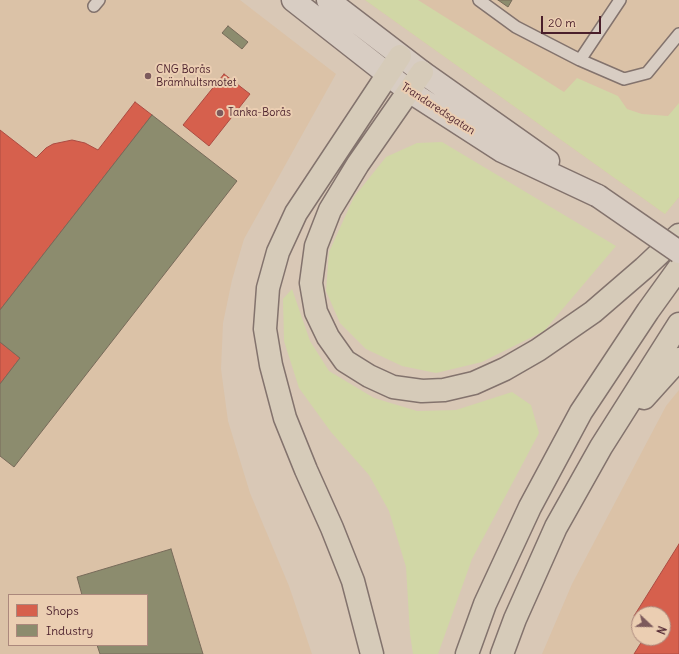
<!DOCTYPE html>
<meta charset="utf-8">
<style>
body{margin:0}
#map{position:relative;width:679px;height:654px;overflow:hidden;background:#d9c8b6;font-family:Delius,sans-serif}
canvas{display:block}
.legend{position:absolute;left:8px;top:594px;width:140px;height:52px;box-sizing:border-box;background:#ebceb2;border:1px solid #ab887c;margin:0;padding:5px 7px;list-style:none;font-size:12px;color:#4a1f2b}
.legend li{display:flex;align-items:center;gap:8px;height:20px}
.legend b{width:20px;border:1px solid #ab887c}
.north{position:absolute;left:631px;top:606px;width:40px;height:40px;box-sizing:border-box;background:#ebceb2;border:1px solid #ab887c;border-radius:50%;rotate:112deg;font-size:11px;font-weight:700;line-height:16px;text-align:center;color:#4a1f2b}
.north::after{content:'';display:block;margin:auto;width:14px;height:18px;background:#7c5a5c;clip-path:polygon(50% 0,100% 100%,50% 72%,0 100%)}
.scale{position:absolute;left:541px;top:16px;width:60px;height:18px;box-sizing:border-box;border:2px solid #4a1f2b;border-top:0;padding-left:5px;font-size:12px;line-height:14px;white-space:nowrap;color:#4a1f2b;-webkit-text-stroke:3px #ebceb2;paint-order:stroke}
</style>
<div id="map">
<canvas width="679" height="654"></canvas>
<ul class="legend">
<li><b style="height:11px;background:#d6604d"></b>Shops</li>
<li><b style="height:11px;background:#8c8c6e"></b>Industry</li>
</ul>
<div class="north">N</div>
<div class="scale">20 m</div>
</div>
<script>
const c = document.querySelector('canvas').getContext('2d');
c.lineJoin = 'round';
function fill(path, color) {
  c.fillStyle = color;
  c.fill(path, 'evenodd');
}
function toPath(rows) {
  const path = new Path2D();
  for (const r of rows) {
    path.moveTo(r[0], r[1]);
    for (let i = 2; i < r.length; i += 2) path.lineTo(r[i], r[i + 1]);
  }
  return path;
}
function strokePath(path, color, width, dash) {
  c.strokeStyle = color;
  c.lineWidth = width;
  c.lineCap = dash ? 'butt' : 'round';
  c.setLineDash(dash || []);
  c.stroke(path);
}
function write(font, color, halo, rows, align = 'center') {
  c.font = font + ' Delius,sans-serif';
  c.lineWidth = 4;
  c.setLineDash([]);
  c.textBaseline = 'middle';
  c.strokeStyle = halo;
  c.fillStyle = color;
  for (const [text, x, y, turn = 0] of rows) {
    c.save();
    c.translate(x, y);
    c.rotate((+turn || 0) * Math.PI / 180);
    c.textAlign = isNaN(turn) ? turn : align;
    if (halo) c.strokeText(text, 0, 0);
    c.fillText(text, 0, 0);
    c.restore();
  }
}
const built = toPath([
 [0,0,240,0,336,74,244,239,232,280,223,323,221,369,228,421,250,493,289,586,312,654,0,654],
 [9,595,147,595,147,645,9,645],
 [365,0,679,0,679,197,665,214],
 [679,390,679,654,542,654,572,584,666,406],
 [639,614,663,614,663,638,639,638]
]);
const green = toPath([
 [365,0,418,0,564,92,577,78,618,96,627,109,642,114,668,116,679,103,679,197,665,214],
 [442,142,616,246,544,331,482,362,436,373,402,366,366,349,340,323,326,291,329,252,354,197,386,157,417,143],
 [292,289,310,341,329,371,374,398,417,411,456,410,512,392,531,405,539,433,472,559,438,654,413,654,410,634,406,567,389,511,369,475,331,432,299,388,284,341,283,299]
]);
const shops = toPath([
 [224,74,250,94,209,146,183,125,224,74],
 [135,102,152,115,0,310,0,130,36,158,46,148,53,144,72,140,85,143,98,150,135,102],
 [0,342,20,358,0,384,0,342],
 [679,544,679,654,634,654,644,638,663,638,663,614,639,614,639,619,634,616,679,544]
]);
const industry = toPath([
 [498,0,512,0,508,7,498,0],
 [228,26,248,42,242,49,222,33,228,26],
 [152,115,237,181,14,467,0,456,0,384,20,358,0,342,0,310,152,115],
 [171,549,203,654,100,654,97,645,147,645,147,595,82,595,77,577,171,549]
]);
const lane = toPath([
 [479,0,516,27,580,60,624,79,647,73,679,34],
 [94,6,99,0],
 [580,60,620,0]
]);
const secondary = toPath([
 [293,0,409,91,502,151,598,196],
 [328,0,422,72,548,161]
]);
const highway = toPath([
 [422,72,358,164,330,210,316,246,311,283,316,312,328,337,345,361,369,376,393,387,422,391,444,390,474,383,505,369,538,350,593,312,644,268,679,235],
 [644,398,679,359],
 [372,654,353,581,332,528,306,470,285,418,271,365,265,329,268,288,278,252,296,213,400,56],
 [467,654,485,604,530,507,581,412,648,311,679,268],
 [502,654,515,619,556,527,601,447,679,324]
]);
const secondaryBridge = toPath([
 [598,196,679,252]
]);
const markers = [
 [148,76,4,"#7c5a5c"],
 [220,113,4,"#7c5a5c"]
];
const poiNames = [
 ["CNG Borås",156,70],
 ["Brämhultsmotet",156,83],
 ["Tanka-Borås",228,113]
];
const streetNames = [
 ["Trandaredsgatan",438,109,33]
];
fill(built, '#dbc2a7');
fill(green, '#d1d7a6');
fill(shops, '#d6604d');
strokePath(shops, '#ac4c43', 1);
fill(industry, '#8c8c6e');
strokePath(industry, '#786b5a', 1);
strokePath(lane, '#83736d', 14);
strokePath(secondary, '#83736d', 25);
strokePath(highway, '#83736d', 25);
strokePath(lane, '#d8cdc3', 11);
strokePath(secondary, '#d8cdc3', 22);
strokePath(highway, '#d6cbb9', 22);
strokePath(secondaryBridge, '#83736d', 25, []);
strokePath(secondaryBridge, '#d8cdc3', 22);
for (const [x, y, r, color] of markers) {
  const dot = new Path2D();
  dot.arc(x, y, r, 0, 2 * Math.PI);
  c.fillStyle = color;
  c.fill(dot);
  strokePath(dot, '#ebceb2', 1.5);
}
write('11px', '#4a1f2b', '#ebceb2', poiNames, 'left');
write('11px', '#4a1f2b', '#ebceb2', streetNames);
</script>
